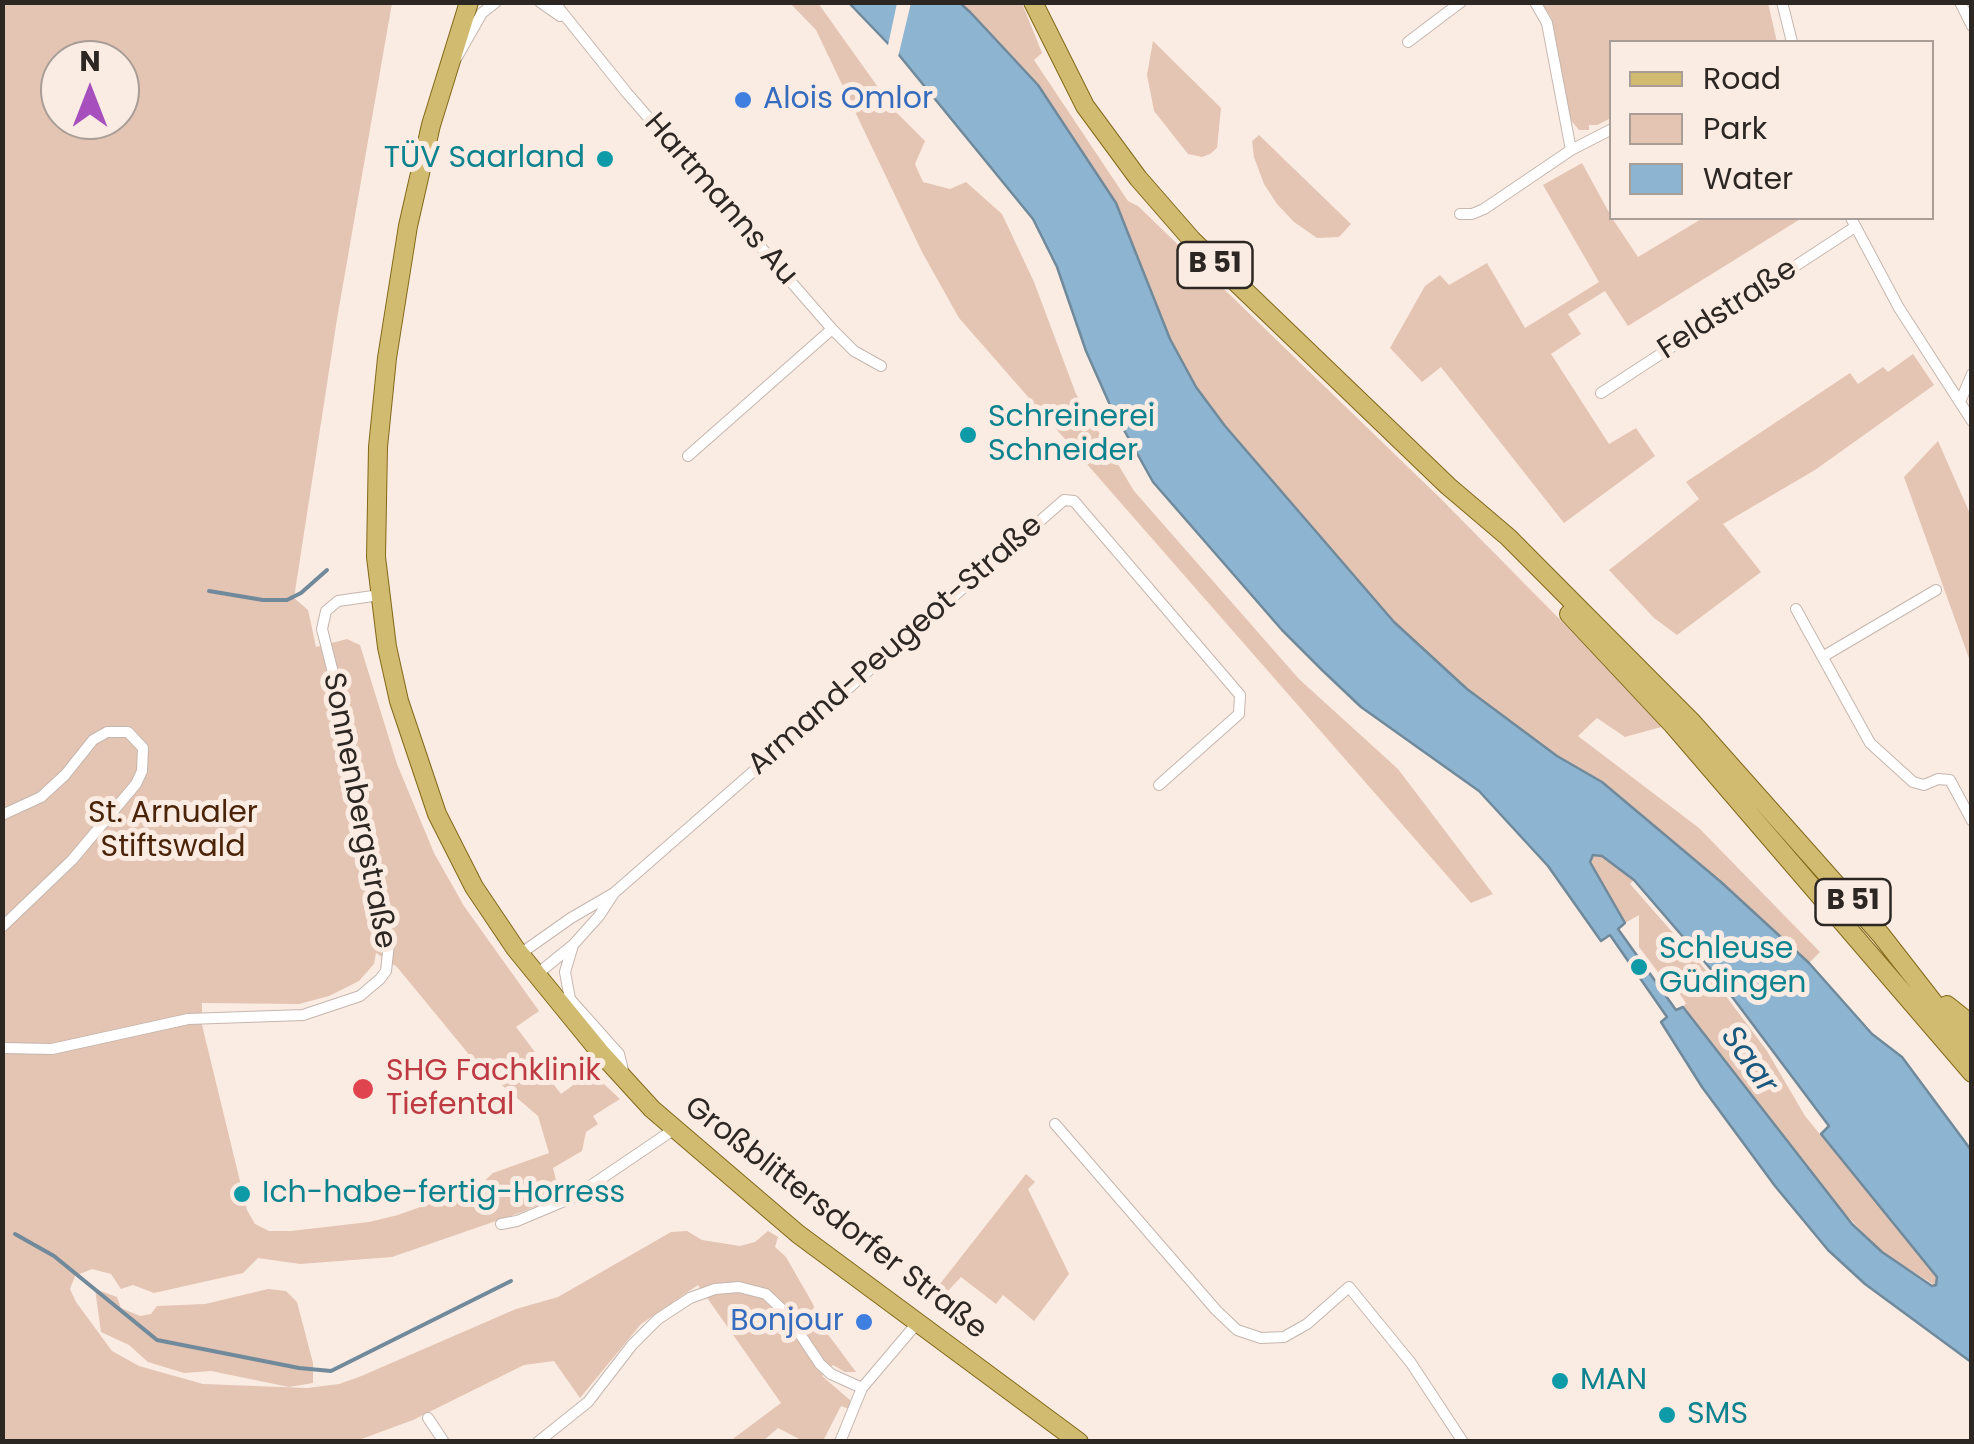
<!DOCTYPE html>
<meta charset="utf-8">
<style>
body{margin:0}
#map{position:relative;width:1974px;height:1444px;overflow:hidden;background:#fbece3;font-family:Poppins,sans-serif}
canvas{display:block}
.frame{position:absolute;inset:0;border:5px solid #2d2724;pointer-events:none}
.legend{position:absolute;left:1609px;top:40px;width:325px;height:180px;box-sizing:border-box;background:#fbece3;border:2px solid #a99d97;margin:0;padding:12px 18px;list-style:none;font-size:30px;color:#2d2724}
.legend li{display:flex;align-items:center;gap:20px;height:50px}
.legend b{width:50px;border:2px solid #a99d97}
.north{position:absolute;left:40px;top:40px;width:100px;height:100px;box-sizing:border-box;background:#fbece3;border:2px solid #a99d97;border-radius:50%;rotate:0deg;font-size:28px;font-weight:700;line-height:40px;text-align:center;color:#2d2724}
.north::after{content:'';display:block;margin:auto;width:35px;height:45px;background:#a74fbc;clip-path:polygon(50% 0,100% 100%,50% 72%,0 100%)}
</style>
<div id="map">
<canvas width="1974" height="1444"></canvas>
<div class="frame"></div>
<ul class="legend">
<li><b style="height:12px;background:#d0bb71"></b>Road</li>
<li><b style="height:28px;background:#e4c4b2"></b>Park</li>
<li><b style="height:28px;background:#8db4d0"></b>Water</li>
</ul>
<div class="north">N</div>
</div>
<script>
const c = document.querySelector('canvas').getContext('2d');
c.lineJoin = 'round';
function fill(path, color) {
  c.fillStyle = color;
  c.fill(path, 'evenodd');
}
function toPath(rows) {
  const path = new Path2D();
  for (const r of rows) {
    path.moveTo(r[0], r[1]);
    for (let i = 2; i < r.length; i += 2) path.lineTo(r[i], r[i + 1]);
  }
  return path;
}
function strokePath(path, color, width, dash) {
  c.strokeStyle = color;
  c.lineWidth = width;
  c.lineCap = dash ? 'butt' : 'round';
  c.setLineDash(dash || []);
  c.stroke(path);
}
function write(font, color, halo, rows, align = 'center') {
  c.font = font + ' Poppins,sans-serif';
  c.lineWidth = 10;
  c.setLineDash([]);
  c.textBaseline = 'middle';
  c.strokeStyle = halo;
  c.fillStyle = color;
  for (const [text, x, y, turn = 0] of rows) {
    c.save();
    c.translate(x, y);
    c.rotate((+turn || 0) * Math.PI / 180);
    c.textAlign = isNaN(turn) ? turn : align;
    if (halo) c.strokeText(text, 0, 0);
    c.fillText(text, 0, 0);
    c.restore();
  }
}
const green = toPath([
 [3,3,392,3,337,319,294,598,308,610,316,647,347,639,360,645,397,764,434,853,464,906,539,1011,516,1027,535,1052,532,1056,561,1094,591,1072,620,1099,593,1116,598,1124,586,1132,582,1151,553,1168,560,1196,522,1212,392,1257,300,1264,258,1258,243,1273,154,1293,133,1285,121,1289,111,1274,92,1269,75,1276,70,1289,76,1302,112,1351,139,1366,203,1384,307,1388,339,1384,359,1377,516,1309,558,1297,671,1232,687,1231,702,1240,740,1246,755,1242,768,1231,778,1237,775,1247,786,1257,813,1304,818,1321,856,1372,845,1372,833,1365,822,1376,850,1400,851,1405,849,1409,841,1406,823,1441,803,1441,778,1428,763,1441,730,1441,781,1403,698,1285,641,1324,580,1398,554,1361,524,1365,413,1420,356,1441,3,1442],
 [60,60,120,60,120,120,60,120],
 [376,953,397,967,476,1063,538,1116,549,1153,493,1173,479,1186,398,1215,369,1222,291,1231,269,1231,255,1224,247,1210,202,1025,202,1003,299,1004,329,996,359,981,374,964],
 [790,3,818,3,880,90,878,109,894,110,925,141,915,164,923,182,950,189,966,182,1002,214,1034,282,1076,394,1134,491,1299,679,1398,769,1493,894,1471,903,959,318,922,252,816,30],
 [960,3,1022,3,1042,53,1034,60,1128,201,1138,206,1440,498,1665,726,1625,737,1597,718,1578,736,1699,828,1820,952,1809,963,1721,882,1602,782,1557,756,1467,689,1394,622,1225,426,1196,387,1170,339,1116,203],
 [1541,3,1768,3,1777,42,1612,42,1611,118,1597,125,1589,125,1589,130,1579,130,1569,118,1551,17],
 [1153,41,1221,108,1217,148,1210,154,1202,157,1188,154,1154,111,1147,75],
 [1259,135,1351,224,1339,237,1317,238,1294,222,1277,204,1264,184,1254,157,1252,141],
 [1582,163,1612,218,1638,257,1703,218,1802,218,1628,326,1605,291,1568,314,1581,334,1551,354,1609,444,1636,428,1655,456,1564,523,1441,367,1422,382,1390,348,1425,286,1440,275,1449,285,1487,263,1525,328,1599,282,1543,185],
 [1913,354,1934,385,1815,470,1723,524,1761,572,1677,635,1654,618,1609,570,1699,499,1686,482,1850,373,1858,384,1883,367,1888,372],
 [1938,441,1971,516,1971,664,1904,477],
 [1593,855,1602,856,1634,880,1630,884,1711,976,1767,1051,1805,1116,1937,1277,1936,1286,1882,1252,1823,1191,1683,1007,1686,1003,1675,987,1669,987,1639,947,1639,915,1625,923,1590,862],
 [1026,1174,1035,1182,1028,1189,1069,1274,1034,1321,1003,1295,996,1304,961,1277,936,1304,929,1298],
 [95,1289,117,1297,121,1308,140,1316,151,1314,157,1306,205,1304,268,1289,286,1291,297,1302,313,1363,313,1383,289,1387,211,1371,184,1373,148,1362,129,1345,101,1332]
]);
const water = toPath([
 [849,3,960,3,971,13,1038,85,1116,203,1170,339,1196,387,1225,426,1394,622,1467,689,1557,756,1602,782,1721,882,1809,963,1872,1034,1902,1057,1971,1150,1971,1362,1865,1284,1828,1250,1775,1186,1702,1087,1661,1022,1667,1017,1610,935,1601,941,1548,866,1479,791,1361,707,1322,670,1282,630,1153,482,1110,405,1086,351,1057,267,1033,219,899,55,849,3],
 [1593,855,1602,856,1634,880,1715,974,1829,1126,1821,1134,1937,1277,1936,1285,1932,1286,1882,1252,1852,1224,1683,1007,1676,1010,1618,929,1625,923,1590,862,1593,855]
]);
const pier = toPath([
 [897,3,911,3,897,61,887,50]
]);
const stream = toPath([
 [209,591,263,600,287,600,301,593,327,570],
 [15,1234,54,1256,157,1340,299,1368,331,1371,511,1281]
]);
const river = toPath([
 [1832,1052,1876,1110]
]);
const minor = toPath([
 [540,2,560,16],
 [554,2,627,93,832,329,854,351,881,366],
 [1535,2,1547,23,1571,150],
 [1782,2,1792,42],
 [1960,2,1972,26],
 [1408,42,1461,2],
 [457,57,482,13,496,2],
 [1460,214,1472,214,1484,209,1571,150,1612,129],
 [1851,218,1899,308,1972,421],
 [1601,393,1855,227],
 [1960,402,1972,374],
 [688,456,832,329],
 [1796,609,1870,743,1913,782,1924,785,1938,779,1950,780,1972,821],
 [1824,656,1936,590],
 [2,815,41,797,65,775,93,740,107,732,128,732,143,748,142,771,136,784,72,860,2,927],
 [573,945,565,972,570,999,619,1054,624,1075],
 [520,954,571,918,614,893,1064,500,1074,501,1240,695,1239,714,1159,785],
 [536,975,573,945,599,916,614,893],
 [2,1048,52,1049,188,1019,303,1015,360,996,380,979,386,971,389,943,366,857,349,736,322,629,326,611,338,601,380,595],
 [1055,1124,1216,1310,1237,1330,1261,1338,1284,1337,1307,1324,1349,1287,1411,1363,1463,1442],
 [501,1224,517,1221,574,1197,673,1130],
 [428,1418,444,1442],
 [538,1442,588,1402,632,1345,658,1319,690,1298,715,1289,739,1287,766,1294,786,1313,820,1364,831,1374,862,1388],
 [840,1442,862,1388,918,1322]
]);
const primary = toPath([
 [469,2,431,125,408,226,387,358,378,447,376,557,387,647,399,701,437,814,474,887,515,948,599,1051,652,1109,798,1234,1079,1442],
 [1033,2,1085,106,1138,178,1192,240,1448,486,1508,537,1691,721,1881,935,1972,1052],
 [1569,614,1673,725,1972,1073],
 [1947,1005,1972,1025]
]);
const markers = [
 [743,100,10,"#3f7fe0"],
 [605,159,10,"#0f9aa8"],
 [968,435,10,"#0f9aa8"],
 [1639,967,10,"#0f9aa8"],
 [363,1089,12,"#e0444e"],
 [242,1194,10,"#0f9aa8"],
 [864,1322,10,"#3f7fe0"],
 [1560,1381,10,"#0f9aa8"],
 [1667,1415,10,"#0f9aa8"]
];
const shields = [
 [1215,265,75],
 [1853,902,75]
];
const shieldNames = [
 ["B 51",1215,265],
 ["B 51",1853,902]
];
const shopNames = [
 ["Alois Omlor",763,100],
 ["Bonjour",844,1322,"right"]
];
const cultureNames = [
 ["TÜV Saarland",585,159,"right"],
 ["Schreinerei",988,418],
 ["Schneider",988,452],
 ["Schleuse",1659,950],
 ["Güdingen",1659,984],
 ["Ich-habe-fertig-Horress",262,1194],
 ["MAN",1580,1381],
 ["SMS",1687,1415]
];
const streetNames = [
 ["Hartmanns Au",720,200,49],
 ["Feldstraße",1728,310,-33],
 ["Armand-Peugeot-Straße",896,646,-41],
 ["Sonnenbergstraße",358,811,79],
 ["Großblittersdorfer Straße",835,1219,38]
];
const parkNames = [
 ["St. Arnualer",173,814],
 ["Stiftswald",173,848]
];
const healthNames = [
 ["SHG Fachklinik",386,1072],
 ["Tiefental",386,1106]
];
const waterNames = [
 ["Saar",1748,1061,55]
];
fill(green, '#e4c4b2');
fill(water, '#8db4d0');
strokePath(water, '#708a9c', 2.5);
fill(pier, '#fbece3');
strokePath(stream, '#708a9c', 4);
strokePath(river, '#8db4d0', 22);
strokePath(minor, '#c5b6ae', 12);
strokePath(primary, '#836918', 20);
strokePath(minor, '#fff', 10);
strokePath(primary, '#d0bb71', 18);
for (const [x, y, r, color] of markers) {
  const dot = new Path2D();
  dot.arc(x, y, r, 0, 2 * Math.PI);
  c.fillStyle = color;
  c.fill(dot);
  strokePath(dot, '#fbece3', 4);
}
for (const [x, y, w] of shields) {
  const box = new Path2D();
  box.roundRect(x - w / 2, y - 23, w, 46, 8);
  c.fillStyle = '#fbece3';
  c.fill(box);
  strokePath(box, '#2d2724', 2.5);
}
write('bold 28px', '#2d2724', null, shieldNames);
write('30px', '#366cbe', '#fbece3', shopNames, 'left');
write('30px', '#0d838f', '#fbece3', cultureNames, 'left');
write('30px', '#2d2724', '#fbece3', streetNames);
write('30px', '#4a2308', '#fbece3', parkNames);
write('30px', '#be3a42', '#fbece3', healthNames, 'left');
write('italic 32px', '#1a597f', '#fbece3', waterNames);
</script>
